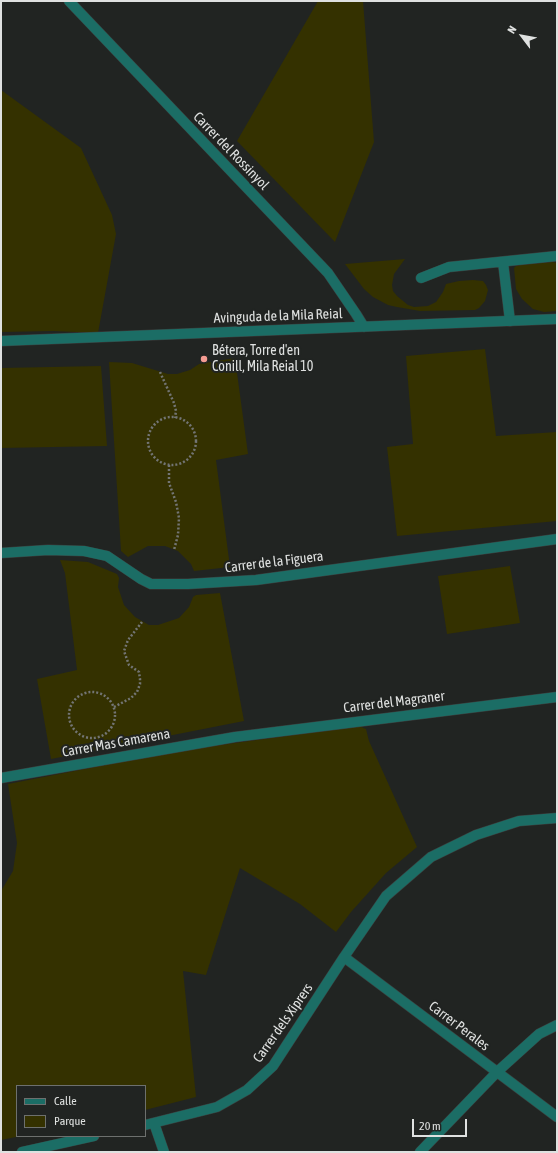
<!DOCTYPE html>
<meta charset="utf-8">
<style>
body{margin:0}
#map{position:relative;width:558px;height:1153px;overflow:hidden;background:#212422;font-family:"Asap Condensed",sans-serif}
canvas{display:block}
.frame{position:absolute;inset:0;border:2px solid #dfe1e0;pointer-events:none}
.legend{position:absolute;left:16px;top:1085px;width:130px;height:52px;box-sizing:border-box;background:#212422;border:1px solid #6d706e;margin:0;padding:5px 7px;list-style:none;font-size:12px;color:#dfe1e0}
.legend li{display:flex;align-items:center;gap:8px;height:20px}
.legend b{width:20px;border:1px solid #6d706e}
.north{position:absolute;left:502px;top:16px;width:40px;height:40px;-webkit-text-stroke:3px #212422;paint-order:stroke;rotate:302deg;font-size:11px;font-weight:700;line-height:16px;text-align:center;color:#dfe1e0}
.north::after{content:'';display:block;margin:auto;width:14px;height:18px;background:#dfe1e0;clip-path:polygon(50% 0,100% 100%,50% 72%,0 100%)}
.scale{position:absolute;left:412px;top:1119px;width:55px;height:18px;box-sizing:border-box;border:2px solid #dfe1e0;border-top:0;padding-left:5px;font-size:12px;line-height:14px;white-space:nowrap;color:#dfe1e0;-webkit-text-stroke:3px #212422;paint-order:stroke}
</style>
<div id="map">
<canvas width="558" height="1153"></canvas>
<div class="frame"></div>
<ul class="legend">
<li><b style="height:5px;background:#1b6d65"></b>Calle</li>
<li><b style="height:11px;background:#343100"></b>Parque</li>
</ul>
<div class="north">N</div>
<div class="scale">20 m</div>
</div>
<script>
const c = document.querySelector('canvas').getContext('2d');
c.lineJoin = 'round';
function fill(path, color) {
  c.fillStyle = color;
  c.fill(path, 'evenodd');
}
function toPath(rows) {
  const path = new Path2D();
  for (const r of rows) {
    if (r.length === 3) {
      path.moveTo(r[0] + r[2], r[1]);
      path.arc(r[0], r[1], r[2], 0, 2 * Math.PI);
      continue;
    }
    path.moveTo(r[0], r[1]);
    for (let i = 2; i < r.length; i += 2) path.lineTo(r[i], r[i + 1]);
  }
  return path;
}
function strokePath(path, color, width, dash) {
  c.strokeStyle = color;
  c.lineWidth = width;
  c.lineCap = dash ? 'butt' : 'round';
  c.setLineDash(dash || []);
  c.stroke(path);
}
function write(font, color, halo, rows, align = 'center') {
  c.font = font + ' "Asap Condensed",sans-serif';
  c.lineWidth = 4;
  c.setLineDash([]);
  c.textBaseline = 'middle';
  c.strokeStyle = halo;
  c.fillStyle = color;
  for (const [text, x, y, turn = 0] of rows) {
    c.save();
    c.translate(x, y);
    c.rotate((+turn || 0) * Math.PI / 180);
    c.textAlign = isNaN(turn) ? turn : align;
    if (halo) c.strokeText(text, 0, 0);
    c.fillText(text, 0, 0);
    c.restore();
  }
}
const green = toPath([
 [318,1,363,1,374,142,335,242,237,141],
 [1,90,81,148,112,215,116,234,98,333,53,331,1,332],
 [405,259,394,274,392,285,393,291,397,296,408,305,414,307,428,306,436,302,443,292,446,284,459,281,473,280,483,281,486,285,488,290,485,301,479,308,475,310,420,311,397,307,388,305,373,297,364,289,345,264],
 [552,262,557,263,557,311,544,312,533,309,522,299,516,289,514,268,516,266,520,265],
 [485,349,496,436,557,432,557,521,397,536,387,447,413,444,406,356],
 [235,358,248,454,216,460,230,567,194,571,191,564,178,551,165,546,148,546,128,557,121,551,109,362,132,363,168,374,177,374,190,370,199,364],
 [101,366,107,446,1,448,1,368],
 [60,560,88,562,117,574,119,578,118,587,124,605,135,617,149,625,158,625,179,618,189,607,193,597,196,595,220,593,244,721,51,759,37,679,77,670,65,573],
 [510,566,520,623,447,634,438,576],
 [359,726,366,729,369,741,417,847,386,873,351,912,336,932,300,904,240,868,206,975,183,971,196,1097,145,1110,145,1086,17,1086,17,1136,21,1136,1,1140,1,891,13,871,17,843,8,784,176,751]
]);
const path = toPath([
 [160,372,174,403,176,411,175,418],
 [172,441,24],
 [169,465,169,483,176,502,179,518,178,535,174,550],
 [92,715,23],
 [114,707,131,698,137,692,140,684,140,679,139,672,129,665,124,651,128,640,142,622]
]);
const service = toPath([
 [503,262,510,321],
 [421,278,449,267,557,256]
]);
const minor = toPath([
 [69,1,328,273,356,314,364,327],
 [1,341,557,319],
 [1,553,48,550,84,551,107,556,141,579,151,584,188,584,256,580,557,539],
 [1,778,235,737,557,697],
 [344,957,557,1117],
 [154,1123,164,1152],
 [145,1125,217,1107,247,1090,273,1066,344,957,386,896,431,857,476,835,519,821,557,818],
 [22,1152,94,1136],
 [420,1152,497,1072,539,1034,557,1025]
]);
const markers = [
 [204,359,4,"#f59c92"]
];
const streetNames = [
 ["Carrer del Rossinyol",231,151,46],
 ["Avinguda de la Mila Reial",278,316,-2],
 ["Carrer de la Figuera",274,562,-7],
 ["Carrer del Magraner",394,702,-7],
 ["Carrer Mas Camarena",116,743,-10],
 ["Carrer dels Xiprers",283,1023,-55],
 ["Carrer Perales",459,1026,37]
];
const poiNames = [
 ["Bétera, Torre d'en",212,351],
 ["Conill, Mila Reial 10",212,367]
];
fill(green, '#343100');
strokePath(service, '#3c3e3d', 11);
strokePath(minor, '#3c3e3d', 11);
strokePath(path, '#737574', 2.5, [2, 2]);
strokePath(service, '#1b6d65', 10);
strokePath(minor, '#1b6d65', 10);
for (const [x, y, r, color] of markers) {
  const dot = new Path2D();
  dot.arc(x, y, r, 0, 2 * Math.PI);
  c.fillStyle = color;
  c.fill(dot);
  strokePath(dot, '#212422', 1.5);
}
write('14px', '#dfe1e0', '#212422', streetNames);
write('14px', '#dfe1e0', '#212422', poiNames, 'left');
</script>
